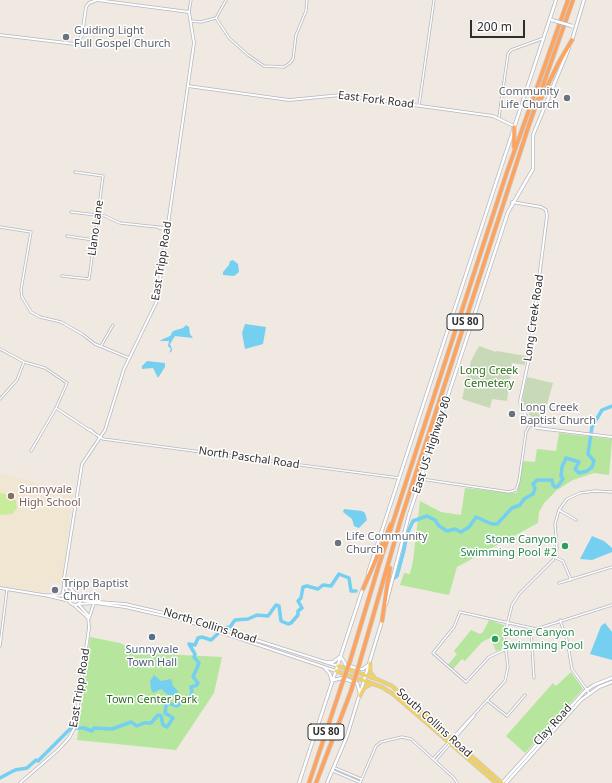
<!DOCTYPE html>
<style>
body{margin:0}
#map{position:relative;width:612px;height:783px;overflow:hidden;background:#efe9e1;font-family:"Noto Sans",sans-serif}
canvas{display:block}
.scale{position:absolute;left:470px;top:20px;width:55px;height:18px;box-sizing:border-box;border:2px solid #2e2e2e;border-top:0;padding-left:5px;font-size:12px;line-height:14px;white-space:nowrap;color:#2e2e2e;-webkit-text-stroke:3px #fff;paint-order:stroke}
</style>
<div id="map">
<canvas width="612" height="783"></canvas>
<div class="scale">200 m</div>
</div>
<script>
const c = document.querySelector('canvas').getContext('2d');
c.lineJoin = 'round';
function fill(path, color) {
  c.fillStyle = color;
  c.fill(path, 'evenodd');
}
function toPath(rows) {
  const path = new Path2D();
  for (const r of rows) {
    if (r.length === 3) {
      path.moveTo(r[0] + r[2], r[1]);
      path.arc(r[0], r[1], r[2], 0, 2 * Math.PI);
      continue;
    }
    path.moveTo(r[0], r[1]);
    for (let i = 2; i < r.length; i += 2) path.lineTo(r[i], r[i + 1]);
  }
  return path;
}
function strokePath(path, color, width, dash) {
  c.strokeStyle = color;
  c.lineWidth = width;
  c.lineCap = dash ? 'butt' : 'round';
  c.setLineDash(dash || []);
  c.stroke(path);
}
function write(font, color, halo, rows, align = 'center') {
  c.font = font + ' "Noto Sans",sans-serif';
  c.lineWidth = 3;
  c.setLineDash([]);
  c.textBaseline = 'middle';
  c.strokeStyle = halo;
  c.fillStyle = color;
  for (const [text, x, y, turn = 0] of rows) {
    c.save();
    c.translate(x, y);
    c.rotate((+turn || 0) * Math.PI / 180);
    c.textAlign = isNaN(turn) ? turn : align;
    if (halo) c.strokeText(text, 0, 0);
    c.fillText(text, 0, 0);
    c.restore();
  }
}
const education = toPath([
 [0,473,73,493,62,583,50,582,49,593,0,586]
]);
const green = toPath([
 [559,433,612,439,609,475,594,473,573,480,557,490,544,503,539,512,538,523,457,567,449,595,400,585,404,573,410,574,413,561,420,501,441,512,461,515,465,488,517,493,523,461,535,462,537,449,556,451],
 [489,620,504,625,503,649,496,651,490,638,482,642,465,661,462,659,453,669,448,665,457,654,454,651,471,630,480,634,483,632],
 [90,637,120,643,141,653,222,657,214,693,176,750,77,740],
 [571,672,583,689,525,753,506,736,553,683,556,686]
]);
const cemetery = toPath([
 [479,346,496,352,497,351,526,356,525,365,512,363,507,401,492,399,490,408,462,399,471,361],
 [527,377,553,383,541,426,534,422,522,402]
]);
const pitch = toPath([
 [0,493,11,495,16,501,17,508,12,514,0,515]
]);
const water = toPath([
 [233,260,238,264,239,272,234,276,223,275,223,272,229,265,230,261],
 [245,324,266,327,263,344,245,349,242,333],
 [186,325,189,327,190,334,193,338,175,336,170,344,172,349,172,351,169,353,171,349,168,346,169,341,160,341,161,340,170,336,173,331,183,328],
 [147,361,165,363,165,367,158,378,153,368,142,369,142,366],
 [344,509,362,511,365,513,367,520,359,528,354,526,352,519,343,512],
 [592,536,604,541,612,548,612,552,592,560,580,559],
 [605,623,612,632,612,660,590,654,601,626],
 [154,675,161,681,171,679,173,686,178,691,177,695,168,695,161,689,153,693,151,689,150,681]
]);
const river = toPath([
 [394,578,397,576,404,550,407,534,413,521,427,516,435,520,439,526,447,531,455,529,461,532,469,527,476,517,492,524,497,524,512,508,520,505,524,499,533,494,535,488,533,484,537,480,552,480,553,485,555,487,558,486,563,479,561,476,562,467,566,458,579,462,575,469,579,473,587,471,592,467,594,461,588,454,592,427,602,410,612,406],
 [0,778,15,770,27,768,36,760,38,761,71,728,84,728,92,731,94,728,112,729,131,722,137,726,144,723,151,723,158,715,161,716,163,725,167,727,173,718,165,713,166,705,168,703,177,706,187,697,190,698,192,692,191,687,197,685,198,683,193,677,199,663,194,657,195,654,189,644,195,645,198,638,202,637,211,640,224,628,230,627,235,620,248,619,257,615,268,616,276,605,279,606,281,621,288,624,291,623,298,615,298,611,302,608,298,601,301,598,303,587,307,586,318,589,323,585,331,586,339,574,349,578,351,591,356,591]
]);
const minor = toPath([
 [189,12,191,0],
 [216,18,229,38,248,55,264,66,284,67,290,63,293,59,296,35,306,11,307,0],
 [191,21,201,22,216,18,226,0],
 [419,106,434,0],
 [499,117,508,54,511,50,544,38],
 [71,212,105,216,120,223,167,228],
 [0,227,31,232,21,290,22,297,31,312,40,317,61,322,82,334,95,344,129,358],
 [159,228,167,230],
 [67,236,94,240],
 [62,276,89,279,98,215,103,176,75,172],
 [101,346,113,325],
 [0,349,24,362,45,368,67,383,56,408,31,451],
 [0,399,17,380,24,362],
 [56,408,103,439,399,478],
 [87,429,91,430,99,437],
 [421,479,509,492,516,490,519,481,526,432,530,425],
 [559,510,576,520],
 [554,557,563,561,571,580],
 [559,583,612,567],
 [560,620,567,640,572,669,589,693],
 [531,630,534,678],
 [0,646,7,589],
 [504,650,489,657,466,682,433,653,454,627,460,612,536,629,612,605],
 [488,701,507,716,525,695],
 [433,759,505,681,508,667,504,637,512,605,519,594,553,560,557,548,555,524,559,510,567,499,580,493,595,491,612,492],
 [435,761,474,716],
 [335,768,361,779],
 [333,771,359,782],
 [360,783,376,746,381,742,402,737,411,739,454,778,457,783]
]);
const tertiary = toPath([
 [0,35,75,44,78,42,82,35,86,7,89,3,97,0,189,12,194,43,157,301,124,369,105,430,82,464,64,578,64,586,71,596],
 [188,86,289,100,341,95,493,116,514,126],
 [512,202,541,207,546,210,547,216,528,363,520,401,521,406,530,424,537,428,612,437],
 [65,582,75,593],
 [0,588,43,595,71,596],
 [75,599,6],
 [44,595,70,601],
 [62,596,64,587],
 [81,597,85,601,125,604,190,619,338,666],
 [79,604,95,603,125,607,187,621,336,671],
 [75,606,88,618],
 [89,618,94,603],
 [20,783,58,750,69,738,75,727,89,628,88,615,78,604]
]);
const secondary = toPath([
 [572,40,584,0],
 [368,573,556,0],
 [386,604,409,515,508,212,533,169,533,135,569,48],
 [341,657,346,665,359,669,363,669,368,665],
 [325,662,333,662,341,656],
 [324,667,330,674,332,682],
 [334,680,342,678,357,683,360,693],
 [299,783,363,588],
 [327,783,347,736,382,621],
 [502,783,584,692,594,685,612,678],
 [506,783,581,700,599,687,612,682]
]);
const primary = toPath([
 [370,663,370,672,374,677],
 [338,666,379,680,392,686,502,783],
 [336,671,382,687,393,694,496,783],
 [360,696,364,688,371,684]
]);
const motorway = toPath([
 [541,99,558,64,572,40],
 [514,147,514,127],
 [363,589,391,524],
 [382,621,390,568],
 [350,661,378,568,507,172,568,0],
 [359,665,401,519,529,125,573,0],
 [309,783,343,681],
 [316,783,351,691]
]);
const secondaryBridge = toPath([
 [552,20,572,26]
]);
const motorwayBridge = toPath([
 [343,681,350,661],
 [351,691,359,665]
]);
const markers = [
 [66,37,4,"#6b7280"],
 [567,98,4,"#6b7280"],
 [512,414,4,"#6b7280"],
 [11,496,4,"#8d6e63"],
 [338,543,4,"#6b7280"],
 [565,546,4,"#2e9e5b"],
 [55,590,4,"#6b7280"],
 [152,637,4,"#5c6f8a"],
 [495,639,4,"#2e9e5b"]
];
const shields = [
 [465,322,36],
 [326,732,36]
];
const shieldNames = [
 ["US 80",465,322],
 ["US 80",326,732]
];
const worshipNames = [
 ["Guiding Light",74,31],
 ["Full Gospel Church",74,44],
 ["Community",559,92,"right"],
 ["Life Church",559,105,"right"],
 ["Long Creek",520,408],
 ["Baptist Church",520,421],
 ["Life Community",346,537],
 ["Church",346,550],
 ["Tripp Baptist",63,584],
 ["Church",63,597]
];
const streetNames = [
 ["East Fork Road",376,100,7],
 ["Llano Lane",96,228,-82],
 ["East Tripp Road",162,261,-81],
 ["Long Creek Road",534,318,-82],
 ["East US Highway 80",432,445,-72],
 ["North Paschal Road",249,458,8],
 ["North Collins Road",210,626,17],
 ["East Tripp Road",80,688,-81],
 ["South Collins Road",434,723,42],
 ["Clay Road",553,725,-48]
];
const parkNames = [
 ["Long Creek",489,371],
 ["Cemetery",489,384],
 ["Town Center Park",152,700]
];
const educationNames = [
 ["Sunnyvale",19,490],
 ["High School",19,503]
];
const leisureNames = [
 ["Stone Canyon",557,540],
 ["Swimming Pool #2",557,553],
 ["Stone Canyon",503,633,"left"],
 ["Swimming Pool",503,646,"left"]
];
const serviceNames = [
 ["Sunnyvale",152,650],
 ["Town Hall",152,663]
];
fill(education, '#f0e6d1');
fill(green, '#b6e59e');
fill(cemetery, '#c8d9b8');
fill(pitch, '#c9ec9a');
fill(water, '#75cff0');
strokePath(river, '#75cff0', 3.5);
strokePath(minor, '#b4b7c1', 3);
strokePath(tertiary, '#b4b7c1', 3.5);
strokePath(secondary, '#b4b7c1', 4);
strokePath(primary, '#c9c9c9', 4.5);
strokePath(motorway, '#c9c9c9', 5);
strokePath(minor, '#fff', 1.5);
strokePath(tertiary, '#fff', 2);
strokePath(secondary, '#fff', 2.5);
strokePath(primary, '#f2d163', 3);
strokePath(motorway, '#ffa35c', 3.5);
strokePath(secondaryBridge, '#b4b7c1', 4, []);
strokePath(motorwayBridge, '#c9c9c9', 5, []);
strokePath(secondaryBridge, '#fff', 2.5);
strokePath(motorwayBridge, '#ffa35c', 3.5);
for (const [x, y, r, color] of markers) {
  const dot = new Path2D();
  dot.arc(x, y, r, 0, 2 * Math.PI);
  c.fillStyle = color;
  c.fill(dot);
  strokePath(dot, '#fff', 1.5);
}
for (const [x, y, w] of shields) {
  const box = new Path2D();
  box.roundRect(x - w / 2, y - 8, w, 16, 3);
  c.fillStyle = '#fff';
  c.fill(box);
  strokePath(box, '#2e2e2e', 1);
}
write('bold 10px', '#2e2e2e', null, shieldNames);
write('11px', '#5b616d', '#fff', worshipNames, 'left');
write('11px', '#2e2e2e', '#fff', streetNames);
write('11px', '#2c6e1b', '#fff', parkNames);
write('11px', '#785e54', '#fff', educationNames, 'left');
write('11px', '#27864d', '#fff', leisureNames, 'right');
write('11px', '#4e5e75', '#fff', serviceNames);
</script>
